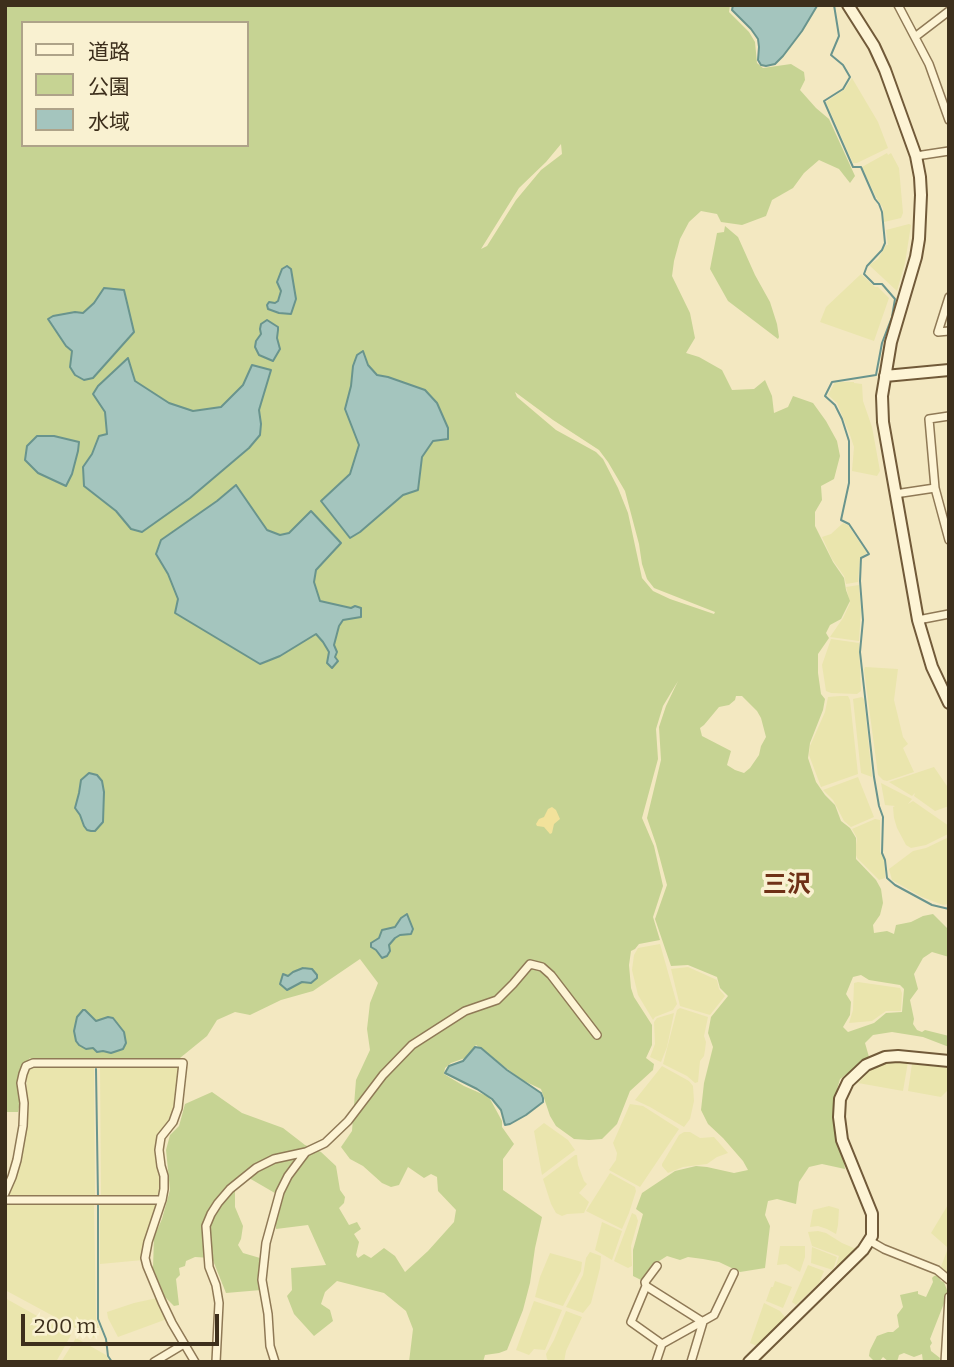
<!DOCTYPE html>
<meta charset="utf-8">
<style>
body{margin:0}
#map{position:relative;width:954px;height:1367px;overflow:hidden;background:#f3e8c1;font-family:Bitter,"Noto Sans JP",serif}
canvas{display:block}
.frame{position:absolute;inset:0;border:7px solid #3d2f1c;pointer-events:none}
.legend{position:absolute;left:21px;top:21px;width:228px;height:126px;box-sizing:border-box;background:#f9f1d1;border:2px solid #aea389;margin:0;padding:9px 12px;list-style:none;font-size:21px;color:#3d2f1c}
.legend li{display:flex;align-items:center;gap:14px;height:35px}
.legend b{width:35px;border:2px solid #aea389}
.scale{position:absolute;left:21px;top:1314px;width:198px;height:32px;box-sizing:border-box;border:4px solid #3d2f1c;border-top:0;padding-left:9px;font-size:21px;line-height:24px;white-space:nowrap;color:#3d2f1c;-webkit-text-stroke:5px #f9f1d1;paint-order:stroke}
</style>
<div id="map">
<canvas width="954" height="1367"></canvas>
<div class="frame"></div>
<ul class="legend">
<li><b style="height:9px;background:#fdf4d5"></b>道路</li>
<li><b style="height:19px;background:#c6d393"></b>公園</li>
<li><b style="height:19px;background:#a4c5be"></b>水域</li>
</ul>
<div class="scale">200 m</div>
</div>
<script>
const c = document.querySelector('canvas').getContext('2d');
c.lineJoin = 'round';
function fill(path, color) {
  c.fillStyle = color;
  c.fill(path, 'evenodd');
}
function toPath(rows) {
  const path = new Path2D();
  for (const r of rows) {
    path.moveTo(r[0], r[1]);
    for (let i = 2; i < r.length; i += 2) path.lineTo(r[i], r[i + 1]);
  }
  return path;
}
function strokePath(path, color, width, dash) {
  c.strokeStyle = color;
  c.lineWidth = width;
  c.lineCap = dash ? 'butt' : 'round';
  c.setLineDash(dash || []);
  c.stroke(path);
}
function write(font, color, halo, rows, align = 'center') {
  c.font = font + ' Bitter,"Noto Sans JP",serif';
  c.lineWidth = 7;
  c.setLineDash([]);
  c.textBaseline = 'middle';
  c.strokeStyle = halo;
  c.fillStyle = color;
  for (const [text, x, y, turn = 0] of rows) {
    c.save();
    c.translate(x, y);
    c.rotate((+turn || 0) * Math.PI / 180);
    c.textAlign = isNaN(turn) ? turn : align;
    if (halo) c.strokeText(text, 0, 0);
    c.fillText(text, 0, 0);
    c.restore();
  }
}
const farmland = toPath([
 [852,78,878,122,888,148,857,163,853,163,826,102,845,89],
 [887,153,888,155,891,153,899,168,903,213,901,218,884,222,883,208,876,197,862,167],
 [909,224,911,225,905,263,897,291,869,265,878,259,886,245,888,245,886,230],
 [861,274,875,287,878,287,889,298,874,341,820,322,826,307],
 [835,382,854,382,854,383,862,384,863,401,872,427,880,471,877,476,852,471,854,447,850,435,837,403,828,395],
 [843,523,848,525,867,553,860,558,858,582,846,584,844,576,832,559,822,537,831,534],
 [859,585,861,610,859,641,830,637,843,618,850,603,846,587],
 [831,639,859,643,861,691,857,694,831,693,826,691,822,665],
 [865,667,898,669,894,700,903,737,908,744,903,748,914,772,887,781,883,780,878,775,864,670],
 [840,696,848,696,850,700,858,774,821,787,809,755,810,746,825,712,828,697],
 [862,697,864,699,872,777,861,773,853,699],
 [934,767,949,789,949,806,935,811,914,796,915,793,912,796,889,782],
 [858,777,874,817,851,827,844,821,833,800,823,790],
 [881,783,912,799,908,804,913,801,949,826,948,834,926,845,911,848,906,845,897,828,894,818,893,807,895,806,885,805],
 [875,819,880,820,880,852,884,860,885,871,885,878,879,880,857,858,855,852,857,838,852,829],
 [949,837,948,904,943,905,922,897,892,880,889,869,913,851,926,848],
 [660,944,677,1004,673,1010,655,1017,653,1020,638,995,632,970,634,955,638,948],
 [688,967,717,980,719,989,725,996,710,1015,680,1006,671,969],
 [858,982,900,988,902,993,901,1011,886,1011,872,1021,849,1023,853,1010,854,983],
 [680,1008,708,1017,704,1036,706,1042,705,1050,704,1056,700,1061,698,1082,695,1083,687,1076,663,1064,677,1010],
 [674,1013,667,1047,661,1062,650,1057,655,1044,654,1022,657,1018],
 [896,1061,908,1062,903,1091,858,1083,868,1072,876,1067,885,1062],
 [912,1064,949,1068,949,1089,941,1097,908,1091],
 [94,1065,95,1196,11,1197,8,1195,18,1170,26,1134,27,1070,30,1066],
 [100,1065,178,1065,179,1067,174,1113,157,1142,156,1156,162,1177,157,1197,101,1196],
 [662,1066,689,1081,693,1086,694,1101,690,1119,684,1127,650,1107,635,1100],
 [630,1104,643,1106,679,1129,640,1187,609,1170,616,1160,617,1153,613,1143],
 [544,1123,568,1140,575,1150,542,1175,534,1131],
 [684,1132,690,1132,700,1138,714,1137,728,1153,717,1157,707,1164,683,1167,668,1173,662,1166,662,1164,679,1135],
 [575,1155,577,1155,578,1165,584,1181,587,1184,579,1193,589,1202,584,1213,567,1214,562,1216,556,1213,551,1204,543,1179],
 [610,1173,635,1187,636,1191,629,1213,622,1229,586,1211],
 [94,1202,96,1319,99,1328,94,1338,5,1290,5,1205],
 [158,1202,145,1242,143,1260,100,1264,100,1203],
 [949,1203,949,1277,940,1269,947,1251,947,1247,931,1233],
 [829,1206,839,1209,838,1225,836,1234,827,1229,818,1226,810,1227,813,1210],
 [632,1213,636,1215,638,1221,631,1246,632,1266,628,1268,614,1261],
 [602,1222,622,1231,612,1260,595,1250],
 [818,1231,826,1233,842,1243,856,1249,837,1268,836,1266,839,1256,812,1246,808,1232],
 [780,1246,805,1246,805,1257,800,1272,786,1264,777,1265],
 [812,1247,837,1257,833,1270,811,1263],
 [590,1252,601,1256,600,1268,591,1303,583,1313,566,1307,583,1275,586,1258],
 [550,1253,582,1262,581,1271,563,1306,535,1297,540,1277],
 [808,1265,824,1271,819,1283,796,1305,792,1302],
 [775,1281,792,1287,783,1308,766,1301,771,1287,773,1287],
 [5,1298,71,1335,56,1362,5,1362],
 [157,1298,167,1319,118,1337,108,1318,107,1312,134,1303],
 [534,1301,562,1310,545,1350,534,1349,529,1355,516,1350],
 [764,1303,780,1311,785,1317,757,1346,750,1343],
 [566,1311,582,1317,566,1351,564,1362,550,1362,547,1359,546,1354,554,1340],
 [76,1338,106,1355,109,1362,61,1362]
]);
const green = toPath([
 [5,5,730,5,729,12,749,32,755,42,757,63,763,68,791,64,804,72,805,80,800,90,816,108,829,119,855,176,850,183,839,169,819,160,804,173,793,188,772,200,766,216,742,225,721,222,717,214,701,211,689,222,680,239,674,261,672,276,690,313,695,338,686,353,699,357,722,370,732,390,754,389,765,380,772,396,774,413,788,407,793,396,813,403,826,421,837,441,840,456,834,479,821,486,822,500,815,512,815,526,833,562,844,578,846,590,850,601,841,619,830,625,826,633,829,638,818,654,818,673,821,694,825,699,823,710,810,743,808,758,816,782,825,795,835,805,841,821,850,828,856,838,856,859,876,880,881,889,883,903,880,915,873,925,874,933,887,931,894,934,896,925,911,922,923,916,933,914,949,930,949,957,932,952,923,958,914,974,918,989,910,1000,914,1019,913,1024,917,1030,922,1032,925,1030,949,1036,949,1047,923,1037,892,1032,873,1035,865,1043,869,1057,840,1079,836,1093,835,1109,845,1169,822,1164,809,1167,799,1182,796,1204,777,1199,768,1201,765,1215,770,1226,765,1268,740,1272,719,1262,703,1259,688,1257,680,1260,667,1256,656,1263,643,1281,633,1276,633,1250,643,1214,636,1209,642,1193,675,1171,696,1166,707,1167,734,1173,748,1170,743,1161,723,1138,708,1124,701,1110,704,1083,713,1047,708,1033,711,1017,728,996,720,988,717,977,688,965,671,966,655,919,667,885,656,844,647,818,661,760,659,727,666,706,678,681,663,706,656,729,658,759,642,818,654,846,663,886,653,917,660,940,639,944,635,949,631,951,629,965,631,988,634,997,652,1025,652,1045,646,1058,654,1064,653,1070,630,1091,617,1124,602,1139,589,1140,574,1139,556,1126,550,1116,541,1089,522,1080,476,1045,465,1058,451,1063,445,1068,444,1074,464,1086,489,1097,502,1121,502,1127,514,1144,503,1159,503,1190,542,1217,535,1248,530,1283,523,1310,507,1350,499,1353,485,1355,483,1362,409,1362,413,1329,406,1311,384,1293,337,1281,325,1292,321,1304,330,1310,333,1321,314,1336,294,1314,287,1296,292,1290,291,1268,326,1265,308,1225,276,1229,276,1217,280,1196,249,1178,235,1189,235,1207,243,1226,241,1239,238,1245,243,1253,260,1258,259,1269,261,1290,226,1293,212,1258,195,1257,186,1261,185,1266,179,1268,180,1275,176,1279,179,1305,174,1306,165,1297,153,1268,154,1237,162,1219,170,1190,166,1150,170,1135,179,1126,185,1104,212,1092,242,1113,283,1128,305,1145,321,1152,336,1166,340,1190,345,1197,344,1203,339,1208,349,1225,357,1222,361,1229,354,1234,359,1242,356,1255,358,1258,364,1254,371,1258,384,1248,395,1256,405,1272,428,1251,454,1222,456,1210,438,1191,437,1177,431,1174,424,1178,408,1167,399,1185,391,1187,382,1183,363,1166,350,1159,341,1147,352,1131,356,1080,370,1050,367,1029,370,1003,378,983,360,959,313,991,281,1000,250,1015,235,1012,217,1020,207,1036,180,1058,33,1060,30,1058,20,1069,20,1102,18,1112,5,1112],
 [23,23,247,23,247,145,23,145],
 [561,144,562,154,541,170,516,200,487,246,481,249,519,188,546,162],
 [515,392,553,420,599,450,608,462,625,491,639,544,642,564,647,579,654,588,715,612,714,614,670,599,653,591,642,578,628,513,618,488,603,459,596,452,556,430,517,397],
 [736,696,742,696,757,711,761,718,766,737,761,746,759,755,750,768,744,773,735,770,727,765,731,751,702,736,700,728,704,725,719,707,729,705,735,700],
 [861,975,869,980,900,985,904,989,902,1012,886,1013,874,1023,848,1032,843,1027,850,1015,851,1002,846,994,853,977],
 [725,226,738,237,755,275,770,302,777,324,779,337,778,339,728,301,710,269,717,233,724,232],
 [938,1275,941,1281,944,1282,948,1293,930,1339,932,1343,930,1346,931,1351,940,1358,939,1362,923,1362,922,1354,914,1357,904,1353,899,1355,897,1362,889,1362,883,1357,879,1362,874,1361,869,1356,870,1350,877,1336,888,1332,893,1332,899,1327,897,1315,903,1307,900,1295,918,1291,918,1294,926,1297,933,1282,932,1278,934,1276]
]);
const sand = toPath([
 [552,807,556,810,560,819,554,824,552,833,550,834,544,827,537,826,536,824,539,819,544,817,548,809]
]);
const water = toPath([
 [733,5,817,5,817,6,802,31,783,56,775,64,766,66,761,65,758,60,759,47,758,39,751,29,732,10,733,5],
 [287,266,291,269,296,299,291,314,279,313,268,309,267,305,269,302,275,303,278,301,281,291,277,282,282,269,287,266],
 [104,288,124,290,134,332,93,378,84,380,75,375,70,367,72,351,66,346,48,319,53,316,75,312,83,313,94,303,104,288],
 [267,320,278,327,278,330,277,338,280,349,273,361,259,355,255,347,256,341,261,334,260,329,261,324,267,320],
 [363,351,368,365,377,375,388,377,425,390,437,403,448,428,448,439,433,441,422,457,418,490,403,495,360,532,350,538,321,501,350,474,359,445,345,409,351,386,353,366,357,355,363,351],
 [128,358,135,381,169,403,193,411,221,407,243,385,252,365,271,370,259,410,261,424,260,435,249,448,190,498,142,532,131,529,116,511,84,486,83,467,92,454,99,436,107,434,105,412,93,394,98,386,128,358],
 [37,436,54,436,79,442,78,451,72,474,66,486,38,473,25,460,27,446,37,436],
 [236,485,267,530,280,535,289,533,311,511,341,543,316,570,314,582,320,601,351,608,355,606,361,608,361,617,343,620,339,626,334,645,337,652,335,657,338,661,332,668,327,663,329,652,323,642,316,634,280,656,260,664,175,613,178,599,168,574,156,554,161,540,217,501,236,485],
 [89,773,97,775,102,781,104,792,103,822,95,831,91,831,87,830,84,826,80,815,75,808,79,793,81,780,89,773],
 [407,914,413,929,411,934,400,935,395,938,389,945,390,951,387,956,382,958,376,950,371,947,371,943,379,938,382,930,395,927,401,918,407,914],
 [303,968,312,969,317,975,317,978,311,983,302,982,287,990,280,984,283,974,288,976,293,972,303,968],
 [83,1010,85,1010,96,1021,108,1017,113,1018,124,1032,126,1043,123,1049,111,1053,103,1051,97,1052,93,1048,86,1049,79,1045,76,1041,74,1031,77,1017,83,1010],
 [475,1047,481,1048,507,1070,541,1093,543,1098,543,1102,526,1115,510,1124,505,1125,501,1110,492,1099,477,1089,445,1073,449,1066,463,1061,475,1047]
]);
const stream = toPath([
 [834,5,839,36,831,55,843,65,850,77,843,89,824,101,853,167,861,167,875,199,879,204,882,212,885,243,882,250,867,266,864,274,874,284,882,284,895,299,892,317,882,343,876,375,832,382,825,396,835,405,842,419,849,441,849,483,841,520,849,524,869,554,861,558,860,581,863,620,860,652,874,777,879,806,883,817,882,853,885,860,887,878,895,885,932,905,949,909],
 [96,1069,98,1197],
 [98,1203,98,1319,106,1339,108,1356,112,1362]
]);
const street = toPath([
 [898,5,929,64,949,120],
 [915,37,949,11],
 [916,156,949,151],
 [949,297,938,332,949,331],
 [949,416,929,419,935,488,949,540],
 [895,494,935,488],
 [918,620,949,614],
 [5,1193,12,1177,17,1160,23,1126,24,1103,21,1083,23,1074,26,1066,33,1063,183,1063,178,1108,173,1122,161,1137,159,1150,161,1166,164,1176,164,1189,162,1200,148,1242,145,1258,147,1266,162,1302,172,1323,195,1362],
 [5,1200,162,1200],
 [870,1241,884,1249,937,1270,949,1280],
 [657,1266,645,1282,646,1286,631,1322,662,1344],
 [646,1286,703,1322,691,1362],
 [154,1362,184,1344],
 [216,1362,219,1303,216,1285,209,1267,206,1226,211,1214,218,1203,230,1189,256,1168,274,1159,306,1152,325,1143,348,1121,383,1075,412,1045,465,1011,497,1000,513,984,530,964,542,967,551,975,597,1035],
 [275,1362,270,1346,268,1314,262,1280,266,1243,280,1192,288,1176,306,1152],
 [656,1362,662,1344,714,1315,734,1273],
 [945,1362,949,1297]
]);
const secondary = toPath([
 [848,5,874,46,885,70,916,156,920,177,921,195,919,239,916,257,891,342,882,396,883,422,918,620,932,667,949,703],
 [885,376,949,370],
 [749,1362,863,1250,872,1236,872,1214,842,1140,839,1117,840,1099,848,1082,866,1065,885,1057,898,1056,949,1061]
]);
const quarterNames = [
 ["三沢",787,885]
];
fill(farmland, '#eae5ad');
fill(green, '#c6d393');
fill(sand, '#f2e29b');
fill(water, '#a4c5be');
strokePath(water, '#69948d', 2);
strokePath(stream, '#69948d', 2);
strokePath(street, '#8f7956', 10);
strokePath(secondary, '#715a39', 14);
strokePath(street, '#fdf4d5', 7);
strokePath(secondary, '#fdf4d5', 10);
write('bold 24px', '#6f3016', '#f9f1d1', quarterNames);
</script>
